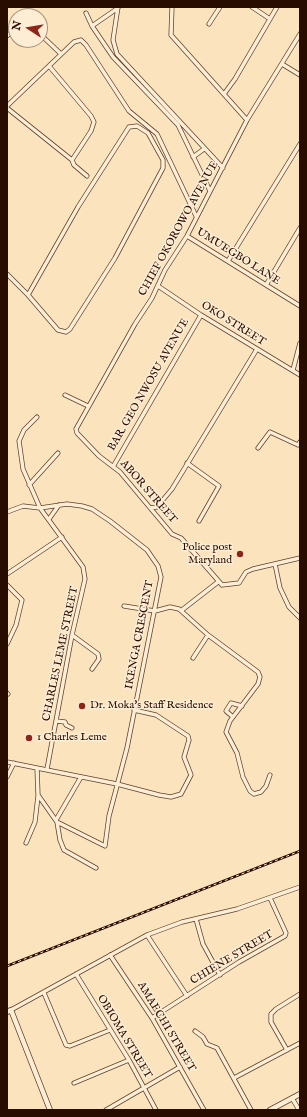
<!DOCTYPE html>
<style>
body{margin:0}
#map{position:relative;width:307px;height:1117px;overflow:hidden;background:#fbe3bd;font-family:"IM FELL English",serif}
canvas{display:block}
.frame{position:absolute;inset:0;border:8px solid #290c00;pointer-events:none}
.north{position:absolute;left:8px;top:8px;width:40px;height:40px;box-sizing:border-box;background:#fcedd4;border:1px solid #a8937f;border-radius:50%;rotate:282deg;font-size:11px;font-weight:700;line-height:16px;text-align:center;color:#290c00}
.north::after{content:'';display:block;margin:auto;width:14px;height:18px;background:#8f2418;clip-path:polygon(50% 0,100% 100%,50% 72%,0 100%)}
</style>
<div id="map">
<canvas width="307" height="1117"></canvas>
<div class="frame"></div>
<div class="north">N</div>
</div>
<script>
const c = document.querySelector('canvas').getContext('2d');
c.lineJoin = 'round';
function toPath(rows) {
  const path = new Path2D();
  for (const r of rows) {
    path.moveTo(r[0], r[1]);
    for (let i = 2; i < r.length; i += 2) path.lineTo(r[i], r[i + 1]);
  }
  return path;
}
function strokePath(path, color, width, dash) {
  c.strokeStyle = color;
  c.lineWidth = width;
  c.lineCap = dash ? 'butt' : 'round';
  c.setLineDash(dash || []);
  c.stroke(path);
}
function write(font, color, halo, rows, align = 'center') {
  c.font = font + ' "IM FELL English",serif';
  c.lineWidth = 3;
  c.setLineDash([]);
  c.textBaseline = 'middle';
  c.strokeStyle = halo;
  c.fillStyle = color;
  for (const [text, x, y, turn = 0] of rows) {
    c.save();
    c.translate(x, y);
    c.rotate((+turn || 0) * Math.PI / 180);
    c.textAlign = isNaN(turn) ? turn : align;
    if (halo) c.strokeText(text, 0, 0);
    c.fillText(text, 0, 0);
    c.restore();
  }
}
const minor = toPath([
 [118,7,113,40,117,54,223,168],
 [172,7,171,35,247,120],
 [252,7,270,19],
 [86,13,92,26,113,57,178,125,210,191],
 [209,24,220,7],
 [92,26,118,8],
 [40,34,61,54],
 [300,34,247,120,187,236,165,270,152,298,135,324,76,429,77,433,99,456,120,472,172,534,181,538,222,585,239,583,246,572,253,569,300,558],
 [7,36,16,28],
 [282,64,300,75],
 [49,66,91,116,94,122,91,131,72,160],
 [224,94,235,79,277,7],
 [7,106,74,42,81,40,86,45,129,111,157,134,196,216],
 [7,108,72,160,74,165,87,176],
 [193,157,204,149],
 [187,236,300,306],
 [228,261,300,144],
 [7,274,28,295,58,330,66,332,70,329,115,258,163,168,163,160,148,133,137,126,129,127,78,207,28,295],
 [266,285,300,228],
 [158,286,201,315,300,375],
 [293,370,300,343],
 [65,395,88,406],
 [37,417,24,430,19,441,23,469,40,508,83,567,85,579,72,635,47,769],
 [258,448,270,432,298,445,300,442],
 [187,463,219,486,199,521],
 [114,465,201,315],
 [29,485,58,453],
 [150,508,157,507,172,489,257,349],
 [7,512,23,506,40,508,67,504,82,506,92,509,110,521,147,550,158,566,161,577,127,748,109,816,105,846,57,822,38,795,37,768],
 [49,519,59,505],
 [275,564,280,588,289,607,300,618],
 [7,574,62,537],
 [7,585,22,600,16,625,7,644],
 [124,606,155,611,170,607,179,609,208,635,258,672,260,677,258,684,230,721,226,732,237,753,243,777,250,791,254,794,261,792,266,786,270,775],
 [182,610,218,582],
 [72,635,98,654,99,659,92,669],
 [193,658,208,635],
 [7,693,8,694],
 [233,717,226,711,231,703,242,706],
 [56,721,65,722,66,725,72,728],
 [7,762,117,784,159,795,171,797,181,794,191,775,184,757,189,740,188,736,156,715,134,710],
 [7,777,14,763],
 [56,820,81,777],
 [57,822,60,840,64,850,96,868],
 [26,843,35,822,38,796],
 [196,919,203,944,220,975],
 [147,935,187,996],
 [110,955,152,1018,204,1110],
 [76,974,129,1060,156,1110],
 [44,993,66,1045,70,1046,110,1030],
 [11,1010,147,935,182,922,237,909,300,887],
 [152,1018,239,962,285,936,286,933,270,898],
 [195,1031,203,1037,207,1044,217,1048,251,1110],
 [287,1050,271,1022,271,1014,276,1009,300,994],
 [234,1078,300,1043],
 [74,1083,129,1060],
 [292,1098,299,1110],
 [106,1110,180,1067]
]);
const tertiary = toPath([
 [7,1012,11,1010,50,1110],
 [270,1110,300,1094]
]);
const rail = toPath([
 [7,966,300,851]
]);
const markers = [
 [240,554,4,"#8f2418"],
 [82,706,4,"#8f2418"],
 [29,738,4,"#8f2418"]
];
const streetNames = [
 ["CHIEF OKOROWO AVENUE",179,229,-61],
 ["UMUEGBO LANE",238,257,32],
 ["OKO STREET",233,324,32],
 ["BAR. GEO NWOSU AVENUE",149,385,-60],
 ["ABOR STREET",148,492,49],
 ["IKENGA CRESCENT",140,635,-79],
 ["CHARLES LEME STREET",61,654,-78],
 ["CHIENE STREET",232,958,-31],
 ["AMAECHI STREET",166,1027,59],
 ["OBIOMA STREET",124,1037,59]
];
const poiNames = [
 ["Police post",232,548,"right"],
 ["Maryland",232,561,"right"],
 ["Dr. Moka's Staff Residence",90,706],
 ["1 Charles Leme",37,738]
];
strokePath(minor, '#5e422f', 5);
strokePath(tertiary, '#5e422f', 6);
strokePath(minor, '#fcedd4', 3.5);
strokePath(tertiary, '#fcedd4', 4.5);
strokePath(rail, '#290c00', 2.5);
strokePath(rail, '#fcedd4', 1, [3]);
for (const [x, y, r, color] of markers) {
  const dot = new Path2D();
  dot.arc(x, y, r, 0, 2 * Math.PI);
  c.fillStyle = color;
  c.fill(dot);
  strokePath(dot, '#fcedd4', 1.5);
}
write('11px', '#290c00', '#fcedd4', streetNames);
write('11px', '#290c00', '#fcedd4', poiNames, 'left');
</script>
